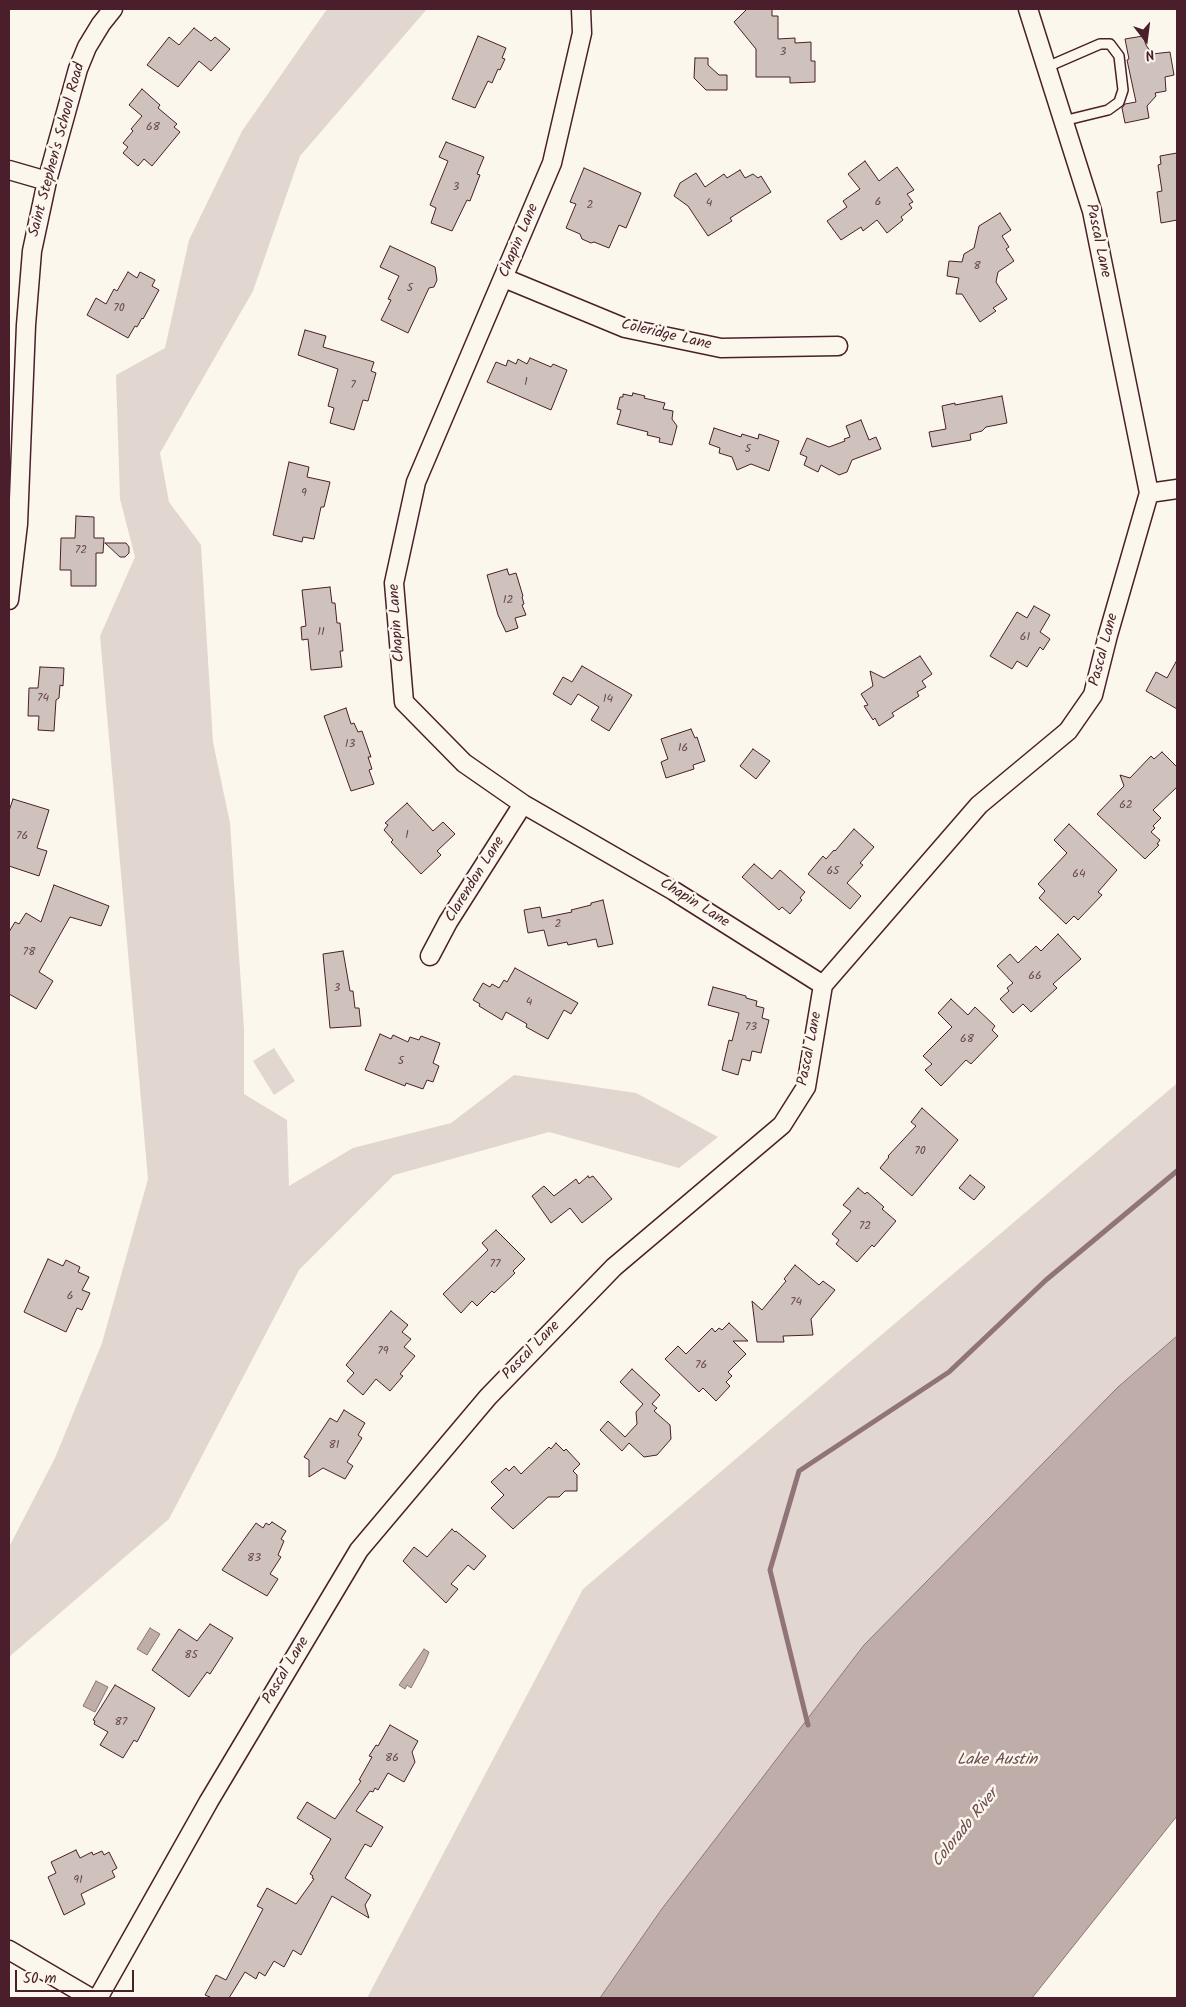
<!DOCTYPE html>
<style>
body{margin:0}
#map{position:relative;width:1186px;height:2007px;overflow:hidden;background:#fbf7ec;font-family:Kalam,sans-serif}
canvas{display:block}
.frame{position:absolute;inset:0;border:10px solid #4a1f2b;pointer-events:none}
.north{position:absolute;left:1121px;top:15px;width:50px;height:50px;-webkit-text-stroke:4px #fbf7ec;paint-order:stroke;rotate:165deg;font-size:14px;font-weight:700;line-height:20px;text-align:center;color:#4a1f2b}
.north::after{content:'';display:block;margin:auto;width:18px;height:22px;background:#4a1f2b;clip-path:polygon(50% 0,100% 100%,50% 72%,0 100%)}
.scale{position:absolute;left:15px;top:1970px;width:119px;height:22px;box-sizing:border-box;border:2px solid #4a1f2b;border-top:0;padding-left:6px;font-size:15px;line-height:18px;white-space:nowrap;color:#4a1f2b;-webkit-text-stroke:4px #fbf7ec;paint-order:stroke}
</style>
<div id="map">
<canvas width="1186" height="2007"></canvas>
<div class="frame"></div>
<div class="north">N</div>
<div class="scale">50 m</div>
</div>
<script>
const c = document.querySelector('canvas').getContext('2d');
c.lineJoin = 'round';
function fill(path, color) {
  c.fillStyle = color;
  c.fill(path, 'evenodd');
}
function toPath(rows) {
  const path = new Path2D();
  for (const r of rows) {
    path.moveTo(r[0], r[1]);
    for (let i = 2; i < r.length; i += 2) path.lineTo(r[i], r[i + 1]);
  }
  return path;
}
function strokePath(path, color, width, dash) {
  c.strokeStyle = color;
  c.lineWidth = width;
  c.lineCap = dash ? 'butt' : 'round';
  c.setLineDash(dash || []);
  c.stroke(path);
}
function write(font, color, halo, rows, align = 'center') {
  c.font = font + ' Kalam,sans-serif';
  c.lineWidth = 5;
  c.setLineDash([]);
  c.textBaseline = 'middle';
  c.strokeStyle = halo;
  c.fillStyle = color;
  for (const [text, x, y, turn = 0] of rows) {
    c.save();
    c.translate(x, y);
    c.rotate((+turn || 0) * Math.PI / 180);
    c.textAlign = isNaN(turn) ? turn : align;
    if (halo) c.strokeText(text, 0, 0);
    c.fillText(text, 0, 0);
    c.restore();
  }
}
const green = toPath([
 [327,9,427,9,300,156,253,291,160,453,169,502,201,545,213,742,230,823,244,1029,244,1094,287,1120,289,1186,353,1148,451,1123,514,1075,636,1093,718,1137,679,1168,549,1132,394,1175,299,1270,169,1519,9,1657,9,1547,55,1458,102,1343,148,1179,100,636,135,557,120,499,116,375,165,348,189,240,242,131],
 [274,1048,295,1081,274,1095,253,1061],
 [1177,1082,1177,1336,1118,1387,864,1645,661,1910,600,1998,367,1998,583,1589,1175,1085]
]);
const water = toPath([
 [1177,1336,1177,1816,1032,1998,600,1998,661,1910,864,1645,1118,1387,1177,1336],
 [150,1628,160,1634,147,1655,137,1649,150,1628],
 [424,1649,429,1652,425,1662,411,1688,407,1685,405,1689,399,1685,424,1649],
 [96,1681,108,1687,95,1712,83,1706,96,1681]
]);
const stream = toPath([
 [808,1725,770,1570,799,1471,949,1372,1046,1280,1177,1171]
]);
const building = toPath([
 [747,9,772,9,772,16,778,16,778,39,795,38,795,43,811,42,811,61,815,61,815,82,790,83,790,77,756,77,756,49,734,22,747,9],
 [194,28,211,41,215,37,230,49,211,71,199,61,178,87,147,65,169,37,179,45,194,28],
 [478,36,506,48,502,58,505,59,500,70,498,69,492,83,488,81,475,108,452,99,478,36],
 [1143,36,1146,45,1152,54,1170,52,1174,75,1165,77,1166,91,1155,93,1156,96,1147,106,1149,118,1125,123,1122,108,1125,104,1136,102,1127,60,1129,59,1125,39,1143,36],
 [695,58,708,58,708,65,719,75,727,75,727,90,706,90,694,78,695,58],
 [142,89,160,105,158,108,177,124,174,127,180,132,152,166,144,159,138,166,123,153,128,147,123,143,133,131,131,129,142,116,129,105,142,89],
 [446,142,484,157,477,174,480,175,470,201,467,200,452,231,431,223,436,208,430,205,448,161,439,157,446,142],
 [1177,153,1177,220,1161,223,1157,192,1162,191,1158,165,1161,164,1160,156,1177,153],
 [865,161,879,181,897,167,914,190,907,194,913,202,909,204,912,208,901,217,903,220,887,233,877,220,863,231,861,227,841,240,827,221,847,207,843,201,860,189,848,174,865,161],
 [584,168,641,193,626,228,619,225,609,248,594,242,591,243,582,239,580,234,566,228,576,204,570,202,584,168],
 [740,170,745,178,753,174,758,178,761,176,771,192,730,218,732,221,708,236,688,206,674,196,680,183,696,173,705,187,724,174,727,178,740,170],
 [1000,213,1011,230,1002,236,1009,247,1006,249,1014,261,998,272,996,282,1007,299,993,308,996,311,980,322,962,294,956,294,959,278,947,276,949,261,962,262,964,254,974,248,979,226,1000,213],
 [390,246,435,267,437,280,434,287,429,288,408,333,381,320,391,300,388,299,399,276,380,267,390,246],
 [128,272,137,278,140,272,155,280,152,286,159,290,143,319,142,318,137,327,135,326,128,338,87,315,96,298,106,304,114,289,117,291,128,272],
 [305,330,326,336,323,347,374,362,371,371,376,373,368,401,363,400,354,430,330,423,334,408,328,406,338,369,298,355,305,330],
 [530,358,551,367,553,364,567,370,551,410,487,382,496,362,506,366,508,360,516,364,518,359,527,364,530,358],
 [633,393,645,396,644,398,665,403,663,409,673,411,672,419,677,426,672,445,659,442,660,438,647,435,648,432,617,424,621,410,617,409,620,397,623,397,623,394,632,396,633,393],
 [1002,396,1007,423,986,427,982,431,970,434,971,440,932,447,929,432,946,429,942,406,955,403,955,405,1002,396],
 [861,420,869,440,876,437,881,449,852,460,847,472,839,475,821,465,818,472,804,465,807,457,800,454,807,438,829,447,845,441,844,439,850,437,846,426,861,420],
 [714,428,741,437,742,434,758,439,759,434,779,441,769,471,751,464,737,470,732,457,719,453,720,448,709,444,714,428],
 [289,462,309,467,307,477,330,482,324,507,321,507,314,539,303,537,302,542,273,535,289,462],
 [76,516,94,517,94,538,104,538,103,553,96,553,96,586,71,586,71,570,60,570,61,538,75,538,76,516],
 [105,543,126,543,129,547,129,553,125,557,120,557,105,543],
 [507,569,509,575,516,573,523,596,522,597,524,604,522,605,526,615,515,618,518,628,506,632,498,615,487,575,507,569],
 [330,587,332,603,335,603,337,623,340,623,343,651,340,651,342,667,311,670,308,639,302,640,301,627,306,626,302,590,330,587],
 [1034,606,1050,615,1040,632,1050,639,1043,650,1040,647,1027,667,1017,661,1012,669,990,656,1017,612,1027,618,1034,606],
 [920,656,932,674,922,681,926,687,917,692,919,696,892,713,894,716,879,726,875,718,873,720,864,706,868,705,861,694,873,686,870,671,884,678,920,656],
 [1177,660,1177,709,1146,691,1156,672,1167,678,1177,660],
 [582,666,632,695,609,731,591,720,599,707,578,694,571,705,553,694,563,677,572,682,582,666],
 [40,667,64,668,63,686,60,685,59,698,56,700,54,731,38,730,39,716,28,716,29,688,38,688,40,667],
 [346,708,351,724,354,723,358,732,362,731,371,757,368,757,372,769,369,770,374,784,351,791,324,716,346,708],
 [691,729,695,738,697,737,705,761,693,765,694,769,666,778,661,762,668,759,661,739,691,729],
 [753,749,770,761,756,779,740,766,753,749],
 [1162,752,1177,767,1177,787,1153,810,1161,818,1153,826,1155,828,1151,832,1160,840,1157,844,1159,845,1145,859,1097,814,1124,786,1120,775,1130,778,1151,756,1154,759,1162,752],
 [13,799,49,810,37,848,47,851,39,876,9,866,9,811,13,799],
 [407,803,433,831,443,822,455,834,437,851,441,855,421,874,391,842,393,840,384,830,388,825,385,823,407,803],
 [1069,824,1117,870,1098,892,1102,895,1078,920,1074,916,1066,924,1039,898,1045,891,1038,884,1067,853,1054,840,1069,824],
 [854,829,874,847,860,863,863,865,847,883,861,896,850,909,808,874,823,856,826,859,834,850,835,851,854,829],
 [754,864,772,879,780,870,805,892,800,898,802,900,790,914,782,907,779,910,742,877,754,864],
 [54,885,109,906,101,926,70,917,39,972,53,981,36,1009,9,994,9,932,15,922,19,924,26,913,41,922,54,885],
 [603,900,613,944,598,947,596,939,568,945,567,942,548,946,544,930,528,933,524,910,540,907,542,918,572,912,571,910,591,905,591,903,603,900],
 [1058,934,1081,959,1053,984,1057,988,1031,1012,1023,1004,1013,1013,1000,999,1009,991,1007,988,1013,983,997,966,1010,954,1018,963,1036,946,1041,951,1058,934],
 [343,951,350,991,353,991,355,1008,359,1008,361,1026,330,1028,323,954,343,951],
 [515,968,578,1003,571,1014,564,1010,548,1039,526,1027,527,1024,506,1012,502,1020,479,1006,480,1004,473,1000,483,983,490,987,492,984,499,988,504,980,507,982,515,968],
 [713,987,746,996,746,998,757,1001,756,1006,764,1008,762,1018,769,1020,761,1053,752,1051,750,1061,742,1059,738,1075,722,1070,729,1040,732,1041,739,1013,708,1005,713,987],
 [951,999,968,1015,975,1007,995,1026,992,1030,998,1036,971,1064,966,1060,941,1086,925,1070,932,1064,923,1056,952,1027,938,1013,951,999],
 [380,1034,391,1039,393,1035,408,1042,410,1037,419,1040,421,1036,440,1043,433,1063,439,1066,433,1082,427,1080,423,1089,406,1083,405,1086,365,1070,380,1034],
 [922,1108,958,1140,912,1196,880,1168,889,1157,888,1156,916,1126,911,1122,922,1108],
 [970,1175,985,1187,974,1200,959,1188,970,1175],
 [588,1176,589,1178,593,1176,612,1199,582,1223,570,1208,551,1223,532,1196,544,1186,554,1196,576,1179,579,1184,588,1176],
 [858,1188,865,1194,867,1192,884,1207,882,1209,896,1221,874,1247,872,1245,857,1262,836,1244,839,1240,832,1234,851,1211,843,1205,858,1188],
 [496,1230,525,1259,513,1271,515,1273,494,1293,492,1291,477,1306,472,1301,461,1313,443,1294,488,1250,482,1243,496,1230],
 [48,1259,63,1266,66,1260,80,1267,78,1272,89,1277,82,1290,90,1293,82,1310,77,1308,66,1332,24,1312,48,1259],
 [795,1265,819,1285,823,1281,835,1290,811,1319,813,1335,783,1336,784,1342,757,1342,752,1301,762,1310,786,1281,784,1279,795,1265],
 [391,1311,408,1325,402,1332,411,1339,404,1347,415,1356,400,1374,403,1376,390,1391,376,1379,363,1395,347,1381,354,1373,346,1365,391,1311],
 [729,1323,748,1341,733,1341,746,1354,728,1372,732,1376,726,1382,730,1386,716,1401,703,1388,699,1392,665,1359,678,1346,686,1354,712,1328,715,1332,719,1328,722,1330,729,1323],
 [632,1369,660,1395,652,1404,657,1408,654,1411,670,1425,671,1439,657,1455,644,1457,629,1443,622,1451,600,1430,608,1421,625,1437,637,1424,636,1412,643,1404,620,1382,632,1369],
 [344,1410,365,1423,358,1435,362,1438,347,1462,353,1466,345,1479,323,1468,309,1477,309,1460,304,1457,330,1418,337,1422,344,1410],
 [556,1443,564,1451,566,1449,580,1464,573,1471,577,1475,577,1491,565,1491,559,1497,548,1497,513,1529,491,1508,504,1495,491,1482,506,1468,509,1471,514,1466,521,1474,549,1447,551,1449,556,1443],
 [272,1522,286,1531,281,1539,284,1541,278,1555,281,1557,270,1574,278,1579,267,1596,222,1570,256,1523,263,1528,266,1523,269,1525,272,1522],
 [452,1529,455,1532,456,1531,486,1556,474,1570,468,1565,451,1584,458,1589,446,1603,403,1561,414,1547,427,1557,452,1529],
 [210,1624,233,1638,210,1674,207,1672,189,1697,152,1670,179,1629,197,1641,210,1624],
 [115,1685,155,1708,137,1742,134,1740,123,1758,100,1745,108,1732,94,1724,95,1721,93,1720,115,1685],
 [390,1725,418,1741,412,1752,415,1762,404,1782,388,1773,378,1790,375,1788,373,1792,370,1791,356,1811,383,1827,371,1847,365,1844,345,1878,371,1895,365,1905,369,1918,332,1896,301,1955,293,1950,284,1967,274,1961,265,1976,259,1972,256,1979,245,1972,229,1998,212,1998,205,1995,216,1975,226,1980,263,1909,257,1906,267,1888,296,1904,314,1879,312,1878,313,1876,310,1874,331,1839,297,1818,307,1802,335,1819,361,1781,359,1780,372,1757,369,1756,376,1745,378,1746,390,1725],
 [76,1850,80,1858,92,1852,93,1855,102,1851,104,1855,109,1852,117,1868,112,1871,115,1877,81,1894,85,1904,64,1915,48,1877,56,1873,51,1862,76,1850]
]);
const lane = toPath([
 [1047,67,1100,44,1110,44,1119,56,1123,90,1119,102,1108,110,1063,121]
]);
const street = toPath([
 [581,9,582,33,552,163,416,482,394,583,404,702,464,763,523,804,674,891,823,985],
 [9,170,47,181],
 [504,278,625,328,721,348,838,346],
 [1149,493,1177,489],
 [9,600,18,524,26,325,32,251,47,181,78,69,87,47,101,24,113,9],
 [430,956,448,922,523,804],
 [9,1950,91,1998],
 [98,1998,209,1801,359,1550,488,1397,614,1267,782,1125,806,1087,823,985,979,805,1068,731,1093,695,1108,635,1149,493,1092,211,1028,9]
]);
const numberNames = [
 ["3",783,53],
 ["68",153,128],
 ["3",456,188],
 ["6",878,203],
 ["4",709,204],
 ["2",590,206],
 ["8",977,267],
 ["5",410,289],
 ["70",119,309],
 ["1",526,383],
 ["7",353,386],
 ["5",748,450],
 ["9",304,494],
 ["72",81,551],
 ["12",508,601],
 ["11",321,633],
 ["61",1025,638],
 ["74",43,699],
 ["14",608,700],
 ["13",350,745],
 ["16",683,749],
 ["62",1126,806],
 ["1",407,836],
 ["76",22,837],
 ["65",833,872],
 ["64",1079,875],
 ["2",558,925],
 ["78",29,953],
 ["66",1035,977],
 ["3",337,989],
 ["4",529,1003],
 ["73",751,1028],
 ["68",967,1040],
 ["5",401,1062],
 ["70",920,1152],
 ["72",865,1227],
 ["77",495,1265],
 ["6",70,1297],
 ["74",796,1303],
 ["79",383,1352],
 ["76",701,1366],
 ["81",334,1446],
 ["83",254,1559],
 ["85",191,1656],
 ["87",121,1723],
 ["86",392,1759],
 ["91",78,1881]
];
const streetNames = [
 ["Saint Stephen's School Road",58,150,-75],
 ["Chapin Lane",520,241,-67],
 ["Pascal Lane",1097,241,78],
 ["Coleridge Lane",666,336,13],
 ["Chapin Lane",398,623,-94],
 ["Pascal Lane",1105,650,-75],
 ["Clarendon Lane",476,880,-58],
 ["Chapin Lane",694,904,32],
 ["Pascal Lane",811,1049,-79],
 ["Pascal Lane",532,1351,-46],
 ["Pascal Lane",287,1671,-59]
];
const waterNames = [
 ["Lake Austin",997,1761],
 ["Colorado River",966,1829,-51]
];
fill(green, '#e2d7d0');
fill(water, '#bfadaa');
strokePath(water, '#907477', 1);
strokePath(stream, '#907477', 5);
fill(building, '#cfc2bc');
strokePath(building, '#4a1f2b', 1);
strokePath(lane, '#4a1f2b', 12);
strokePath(street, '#4a1f2b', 21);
strokePath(lane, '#fbf7ec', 9);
strokePath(street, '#fbf7ec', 18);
write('12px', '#6b484f', null, numberNames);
write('15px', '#4a1f2b', '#fbf7ec', streetNames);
write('italic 16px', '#6d4a51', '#fbf7ec', waterNames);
</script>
